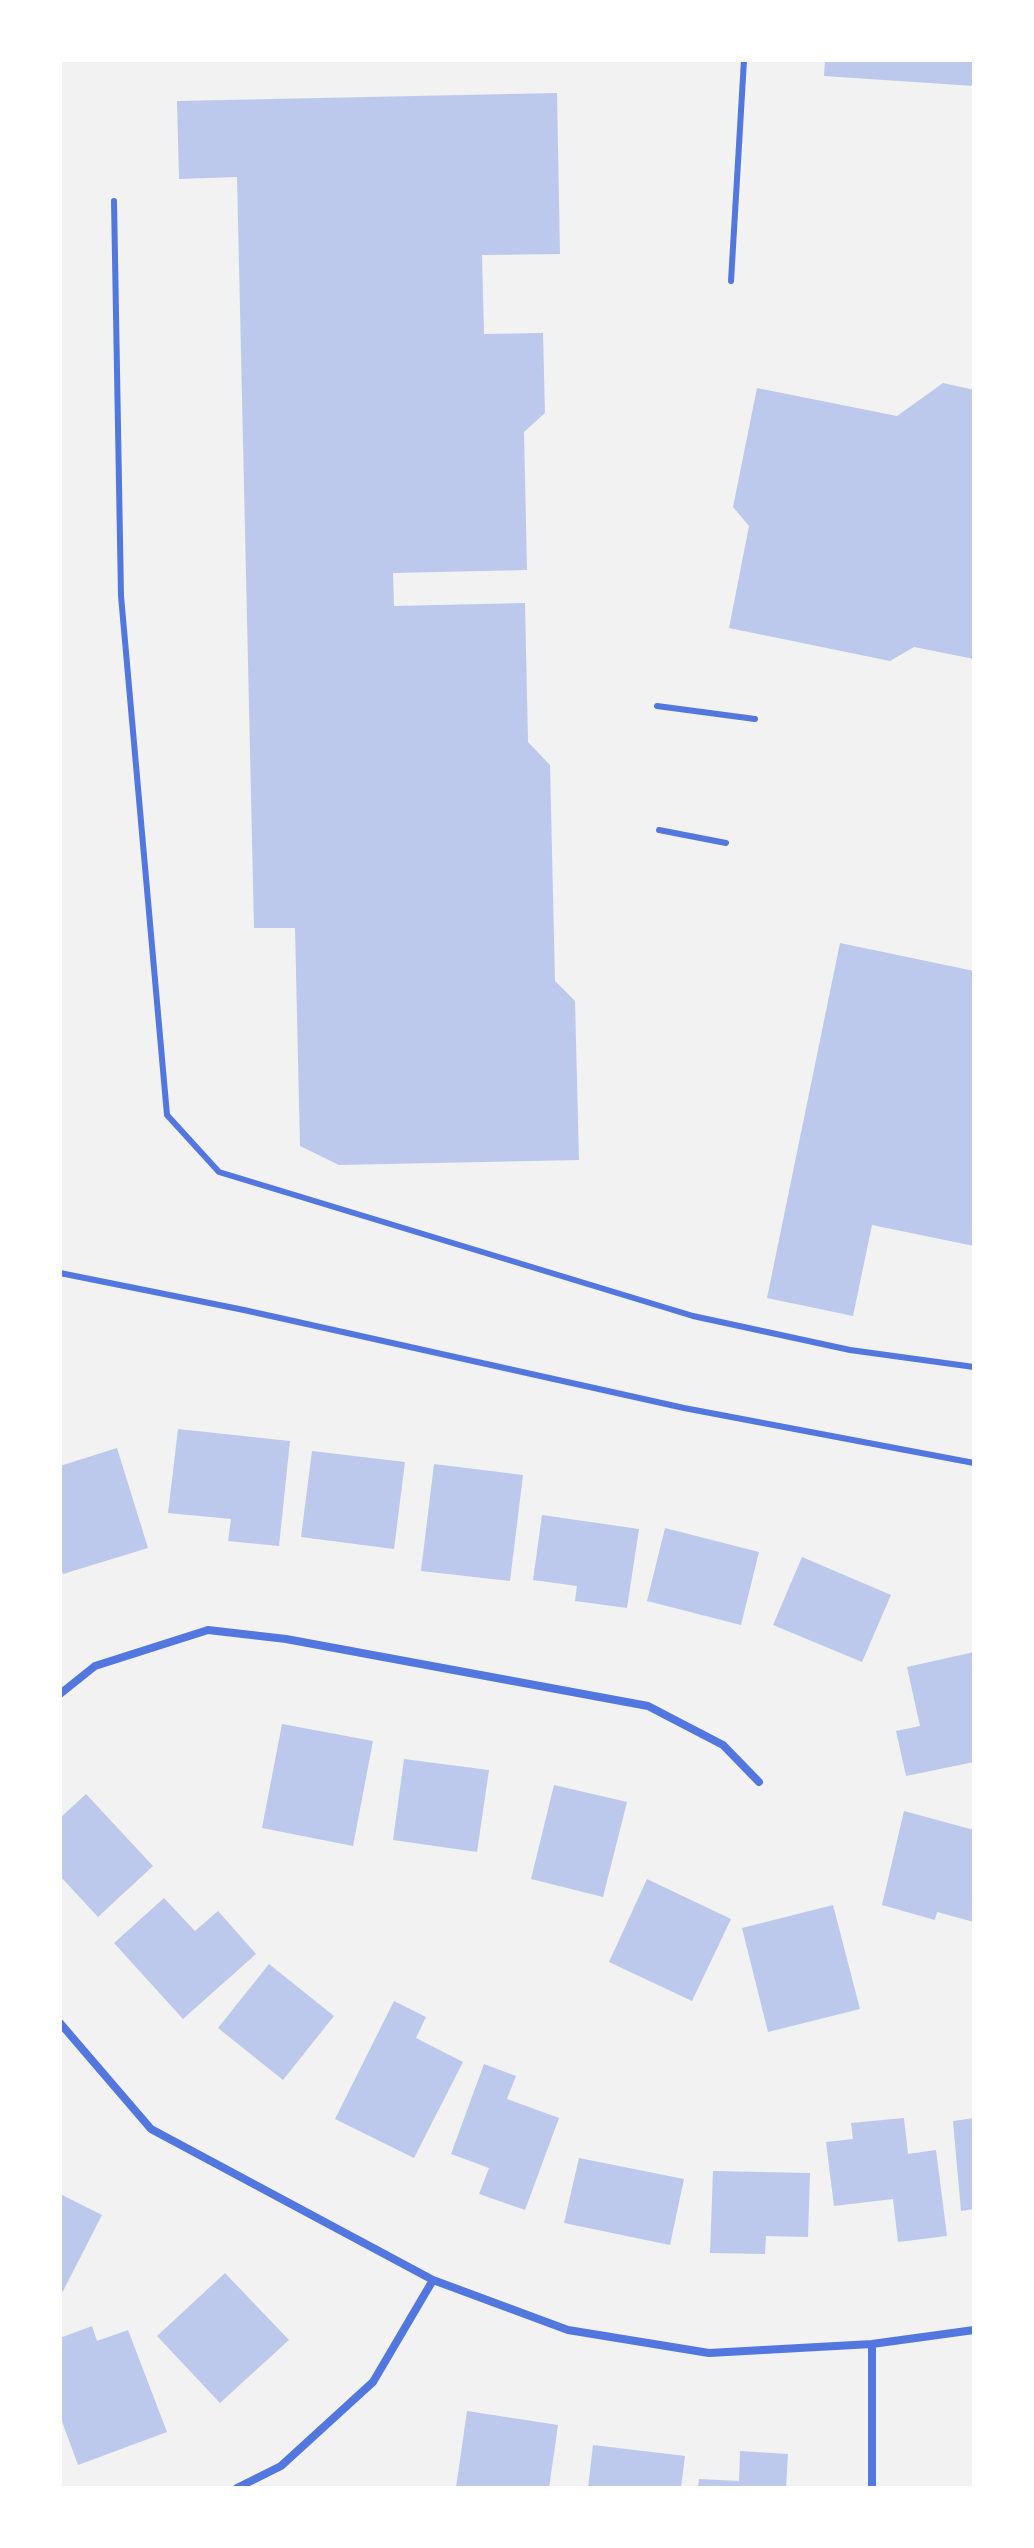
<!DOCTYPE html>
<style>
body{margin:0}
#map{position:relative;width:1034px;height:2548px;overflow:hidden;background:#f2f2f2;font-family:"Golos Text",sans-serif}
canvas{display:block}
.frame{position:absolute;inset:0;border:62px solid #fff;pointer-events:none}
</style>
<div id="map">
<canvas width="1034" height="2548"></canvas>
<div class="frame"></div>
</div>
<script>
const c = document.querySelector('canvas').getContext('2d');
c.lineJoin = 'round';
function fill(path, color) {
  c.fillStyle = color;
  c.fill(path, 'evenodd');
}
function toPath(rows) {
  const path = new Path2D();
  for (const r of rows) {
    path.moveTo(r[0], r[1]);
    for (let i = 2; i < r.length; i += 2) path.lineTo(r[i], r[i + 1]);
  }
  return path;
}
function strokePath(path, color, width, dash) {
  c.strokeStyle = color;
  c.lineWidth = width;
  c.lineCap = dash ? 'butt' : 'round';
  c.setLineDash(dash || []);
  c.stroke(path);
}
const building = toPath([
 [825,60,974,60,974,86,824,76],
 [557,93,560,254,482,255,484,334,543,333,545,413,524,432,527,570,393,573,394,606,525,603,528,742,550,765,555,981,575,1001,579,1160,339,1165,300,1146,295,928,254,928,237,177,179,179,177,101],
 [943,383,974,390,974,659,914,647,890,661,729,628,749,526,733,507,757,388,897,416],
 [840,943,974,971,974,1246,872,1225,853,1316,767,1298],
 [178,1429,290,1441,279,1546,228,1541,231,1519,168,1513],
 [117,1448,148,1548,63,1574,60,1566,60,1466],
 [312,1451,405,1462,394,1549,301,1537],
 [434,1464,523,1475,510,1581,421,1571],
 [542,1515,639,1529,627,1608,575,1601,577,1586,533,1580],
 [665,1528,759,1552,741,1625,647,1601],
 [802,1557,891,1595,862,1662,773,1625],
 [974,1652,974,1762,906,1776,896,1731,920,1726,907,1667],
 [282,1724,373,1741,353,1846,262,1828],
 [404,1759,489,1770,477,1852,393,1840],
 [554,1785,627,1802,603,1897,531,1879],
 [86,1794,153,1866,98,1917,60,1876,60,1818],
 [904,1811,974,1830,974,1922,937,1912,935,1920,882,1905],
 [647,1879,731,1919,692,2001,609,1962],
 [164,1898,195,1931,218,1911,256,1954,183,2019,114,1943],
 [833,1905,860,2009,768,2032,742,1928],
 [269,1964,334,2016,283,2080,218,2028],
 [394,2001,426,2017,416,2038,463,2062,414,2158,335,2119],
 [484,2064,516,2076,507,2099,559,2118,525,2210,479,2194,489,2168,451,2154],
 [904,2118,908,2154,936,2150,947,2236,898,2242,893,2199,834,2206,826,2142,853,2139,851,2123],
 [974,2118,974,2209,961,2211,953,2121],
 [579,2158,684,2179,670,2245,564,2223],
 [713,2171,810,2173,808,2237,766,2236,765,2254,710,2253],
 [60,2194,102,2215,60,2297],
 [225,2273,289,2340,220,2403,157,2336],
 [92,2326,97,2341,128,2330,167,2432,78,2465,60,2416,60,2338],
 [467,2411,558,2425,549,2488,456,2488],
 [593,2445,685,2456,681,2488,588,2488],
 [740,2451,788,2454,786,2488,698,2488,699,2479,739,2481]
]);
const service = toPath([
 [114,201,121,596,167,1115,219,1172,693,1316,850,1350,974,1367],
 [731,281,744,60],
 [657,706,755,719],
 [659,830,726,843],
 [60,1273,244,1310,684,1408,974,1463]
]);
const minor = toPath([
 [60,1694,95,1666,208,1630,286,1639,648,1706,723,1745,759,1782],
 [60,2023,151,2129,433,2280,568,2330,709,2353,872,2344,974,2330],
 [237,2488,281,2466,373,2382,433,2280],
 [872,2488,872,2344]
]);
fill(building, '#bdc9ec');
strokePath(service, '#5277de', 6);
strokePath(minor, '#5277de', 8);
</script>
